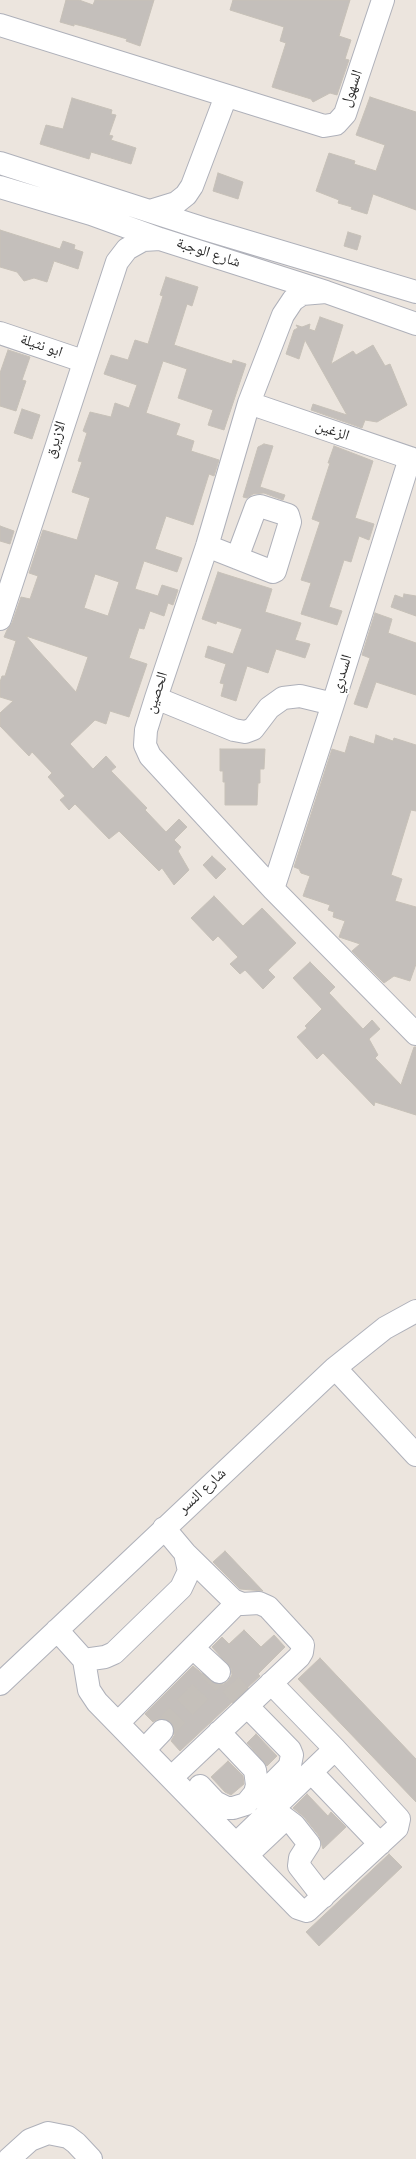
<!DOCTYPE html>
<meta charset="utf-8">
<style>
body{margin:0}
canvas{display:block;background:#ece5de}
</style>
<canvas width="416" height="2159"></canvas>
<script>
const c = document.querySelector('canvas').getContext('2d');
c.lineJoin = 'round';
function fill(path, color) {
  c.fillStyle = color;
  c.fill(path, 'evenodd');
}
function toPath(rows) {
  const path = new Path2D();
  for (const r of rows) {
    path.moveTo(r[0], r[1]);
    for (let i = 2; i < r.length; i += 2) path.lineTo(r[i], r[i + 1]);
  }
  return path;
}
function strokePath(path, color, width, dash) {
  c.strokeStyle = color;
  c.lineWidth = width;
  c.lineCap = dash ? 'butt' : 'round';
  c.setLineDash(dash || []);
  c.stroke(path);
}
function write(font, color, halo, rows, align = 'center') {
  c.font = font + ' Overpass,"Noto Naskh Arabic",sans-serif';
  c.lineWidth = 4;
  c.setLineDash([]);
  c.textBaseline = 'middle';
  c.strokeStyle = halo;
  c.fillStyle = color;
  for (const [text, x, y, turn = 0] of rows) {
    c.save();
    c.translate(x, y);
    c.rotate((+turn || 0) * Math.PI / 180);
    c.textAlign = isNaN(turn) ? turn : align;
    if (halo) c.strokeText(text, 0, 0);
    c.fillText(text, 0, 0);
    c.restore();
  }
}
const building = toPath([
 [66,0,79,0,93,5,95,0,154,0,140,46,126,41,127,39,86,27,74,24,74,26,60,22,66,0],
 [233,0,350,0,339,36,351,40,345,59,349,60,337,95,330,93,313,102,311,99,272,87,286,43,280,41,284,27,230,10,233,0],
 [370,97,416,112,416,210,373,194,367,214,351,209,352,207,338,203,339,200,316,191,329,153,355,161,354,164,376,171,385,145,356,135,370,97],
 [72,98,112,110,111,114,116,115,109,135,113,136,111,140,136,148,131,164,91,152,89,159,40,144,46,125,63,129,72,98],
 [218,173,243,182,238,199,213,191,218,173],
 [0,230,60,249,63,241,75,245,74,249,83,252,78,269,54,261,47,282,34,278,24,281,17,272,0,267,0,230],
 [348,232,361,236,357,250,344,246,348,232],
 [166,277,198,287,192,306,187,304,174,345,232,364,233,360,246,364,224,430,208,425,213,410,178,398,187,369,163,361,146,413,180,424,176,435,194,441,191,451,219,460,214,476,209,474,193,525,166,516,155,549,182,558,177,572,144,561,135,589,158,596,162,585,178,590,173,605,168,603,164,616,150,611,144,629,139,628,129,658,147,664,129,717,110,711,106,724,95,720,70,744,93,769,106,756,116,767,111,771,147,808,145,810,166,832,179,819,187,827,174,840,181,847,178,851,189,870,174,885,162,868,159,871,119,831,109,839,75,804,69,810,60,800,65,796,48,777,52,773,32,752,29,756,0,726,0,713,13,701,0,697,0,682,2,676,5,676,16,641,4,637,7,630,12,623,21,597,30,599,38,576,29,573,43,530,77,540,90,498,72,492,82,462,78,461,87,433,83,431,90,412,111,417,115,403,129,408,137,385,104,374,111,355,128,360,135,340,148,344,163,296,160,295,166,277],
 [95,574,119,582,108,616,84,608,95,574],
 [26,636,88,657,76,692,36,648,26,636],
 [320,317,343,325,331,364,353,351,356,355,373,345,385,366,390,364,407,405,377,422,365,420,362,428,311,410,313,404,347,415,305,340,299,359,286,354,294,330,298,328,296,325,302,327,310,324,309,329,315,331,320,317],
 [8,350,30,357,22,380,26,381,16,411,0,406,0,373,8,350],
 [22,409,40,415,32,439,14,433,22,409],
 [264,444,273,446,260,487,285,495,283,500,264,493,253,494,247,498,243,497,258,447,264,444],
 [334,446,373,461,355,518,374,524,369,540,359,536,351,562,344,560,329,607,342,611,337,625,301,614,311,583,301,580,320,522,312,519,330,463,328,463,334,446],
 [0,526,14,531,10,544,0,541,0,526],
 [218,572,272,589,265,612,301,623,295,640,310,644,305,658,276,649,268,673,247,666,236,701,221,696,224,684,220,683,226,664,205,657,208,646,233,654,242,629,217,621,216,624,202,619,218,572],
 [404,594,416,596,416,616,391,607,395,595,403,598,404,594],
 [375,613,392,619,388,633,416,643,416,695,376,682,367,708,354,704,370,658,362,655,375,613],
 [376,735,393,741,394,738,416,745,416,811,411,810,391,875,402,879,395,901,416,907,416,964,410,981,394,976,384,983,352,951,360,944,339,937,345,921,333,917,334,912,328,910,330,905,303,896,310,876,301,873,299,869,294,867,332,749,345,753,350,736,374,744,376,735],
 [220,749,265,749,264,769,260,769,260,783,258,783,257,805,225,805,225,782,223,782,223,771,220,771,220,749],
 [212,856,226,869,216,879,203,865,212,856],
 [214,896,243,926,262,908,296,943,268,970,275,977,263,989,245,970,240,974,230,964,238,957,218,936,213,941,191,918,214,896],
 [310,962,335,987,329,993,363,1029,372,1020,380,1029,369,1039,378,1055,375,1058,401,1085,414,1047,416,1047,416,1115,375,1102,374,1106,323,1053,317,1059,297,1037,307,1028,305,1026,322,1009,293,978,310,962],
 [225,1551,263,1591,240,1589,213,1562,225,1551],
 [244,1630,261,1647,274,1635,285,1647,258,1674,260,1676,180,1751,171,1741,175,1734,174,1727,171,1722,165,1718,158,1719,153,1722,145,1714,193,1666,216,1685,222,1685,228,1681,232,1675,231,1668,212,1647,222,1637,229,1644,244,1630],
 [320,1658,416,1759,416,1802,298,1679,320,1658],
 [256,1734,277,1756,267,1766,247,1743,256,1734],
 [228,1761,243,1776,244,1784,231,1795,225,1792,211,1777,228,1761],
 [307,1794,328,1816,331,1812,346,1827,323,1849,319,1836,304,1817,293,1808,307,1794],
 [389,1854,402,1867,319,1946,306,1932,389,1854]
]);
const minorTunnel = toPath([
 [162,1731,219,1672,241,1696]
]);
const minor = toPath([
 [0,25,324,126,336,124,345,114,383,0],
 [0,163,205,229,416,292],
 [0,187,91,214,160,239,326,292,416,324],
 [150,211,176,203,186,195,192,186,226,96],
 [326,292,302,294,293,300,283,315,249,403,207,546,156,698,146,730,145,745,150,756,273,889,416,1034],
 [0,333,83,361],
 [249,403,416,460],
 [207,546,273,572,275,571,290,522,288,515,260,506,256,507,237,558],
 [0,619,117,262,127,249,143,240,160,239],
 [156,698,234,730,245,732,253,729,269,708,283,698,300,696,333,704],
 [273,889,333,704,410,458],
 [335,1368,416,1455],
 [164,1528,185,1553,233,1600,242,1604,259,1603,268,1607,303,1645,302,1652,299,1657,172,1777],
 [57,1630,84,1660,89,1690,97,1702,298,1908,307,1911,397,1828,399,1819,335,1749,271,1683],
 [193,1648,219,1672],
 [84,1660,105,1657,114,1653,181,1588,189,1571,185,1553],
 [0,1684,335,1368,385,1328,416,1311],
 [247,1706,290,1750,292,1755,290,1765,287,1769,264,1792,251,1799],
 [118,1723,237,1603],
 [144,1750,162,1731],
 [311,1772,380,1844],
 [200,1786,215,1802,227,1808,233,1808,246,1804,255,1793,257,1785,255,1770,219,1732],
 [282,1816,294,1825,309,1844,300,1858,299,1866,323,1897],
 [236,1844,335,1749],
 [247,1855,282,1822,282,1816,275,1807],
 [9,2159,30,2140,48,2133,68,2137,76,2143,91,2159]
]);
const streetNames = [
 ["السهول",353,89,-71],
 ["شارع الوجبة",208,254,18],
 ["ابو نثيلة",41,347,19],
 ["الزغين",332,432,19],
 ["الازيرق",57,440,-72],
 ["السدري",343,674,-73],
 ["الحصين",158,693,-72],
 ["شارع النسر",203,1492,-43]
];
fill(building, '#c4bfbb');
strokePath(building, '#c7c1b8', 1);
strokePath(minorTunnel, '#c5c0ba', 22, [22, 11]);
strokePath(minor, '#afb1ba', 24);
strokePath(minor, '#fff', 22);
write('15px', '#2b2b2b', '#fff', streetNames);
</script>
